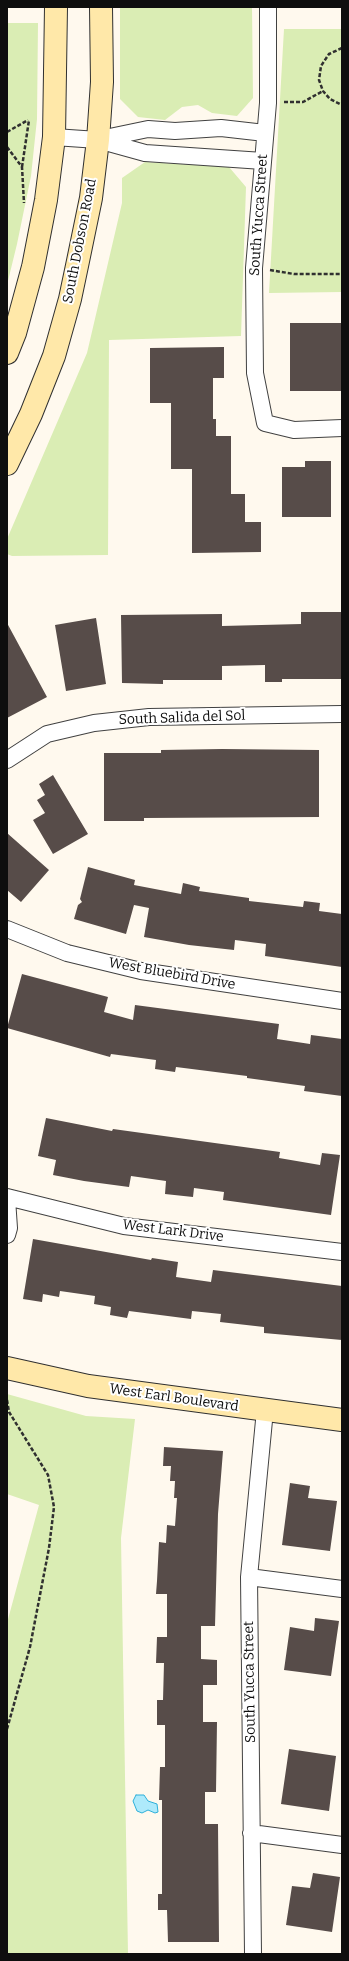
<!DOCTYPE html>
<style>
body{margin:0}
#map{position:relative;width:349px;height:1961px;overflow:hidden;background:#fff9ee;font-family:Bitter,serif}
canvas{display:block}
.frame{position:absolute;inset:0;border:8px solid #0e0e0e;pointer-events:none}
</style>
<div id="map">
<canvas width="349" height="1961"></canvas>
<div class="frame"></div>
</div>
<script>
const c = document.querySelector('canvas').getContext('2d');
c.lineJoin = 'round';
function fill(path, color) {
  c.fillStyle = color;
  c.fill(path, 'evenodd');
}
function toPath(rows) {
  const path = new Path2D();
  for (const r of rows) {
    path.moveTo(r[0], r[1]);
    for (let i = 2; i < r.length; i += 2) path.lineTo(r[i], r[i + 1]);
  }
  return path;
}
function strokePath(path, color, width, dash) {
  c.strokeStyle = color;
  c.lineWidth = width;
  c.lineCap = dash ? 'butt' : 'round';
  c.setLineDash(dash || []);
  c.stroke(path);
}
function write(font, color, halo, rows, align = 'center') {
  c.font = font + ' Bitter,serif';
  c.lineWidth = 4;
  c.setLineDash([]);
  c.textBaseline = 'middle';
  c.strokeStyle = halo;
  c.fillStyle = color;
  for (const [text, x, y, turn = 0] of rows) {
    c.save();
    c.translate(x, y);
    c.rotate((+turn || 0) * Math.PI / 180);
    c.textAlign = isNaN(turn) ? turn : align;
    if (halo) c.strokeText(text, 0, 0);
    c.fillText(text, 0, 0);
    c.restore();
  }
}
const green = toPath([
 [120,7,252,7,253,98,237,116,212,113,198,105,182,107,165,120,138,117,120,99],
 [7,23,38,23,37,119,31,176,17,244,7,285],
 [284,29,342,29,342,292,269,293],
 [145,162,229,167,246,187,241,336,109,340,108,555,12,556,7,554,7,539,87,353,122,203,122,178],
 [7,1394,86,1416,135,1419,121,1538,128,1954,7,1954,7,1623,39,1505,7,1494]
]);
const water = toPath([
 [136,1795,144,1795,148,1801,157,1804,158,1812,155,1813,148,1810,142,1813,137,1811,133,1801,136,1795]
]);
const building = toPath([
 [290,323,342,323,342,391,290,391],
 [224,347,224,378,213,378,213,419,216,419,216,436,231,436,231,494,245,494,245,522,261,522,261,552,192,553,192,469,171,469,171,403,150,403,150,348],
 [305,461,331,461,331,517,282,517,282,467,305,467],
 [301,612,341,612,341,679,282,679,282,682,265,682,265,665,222,666,222,680,163,680,163,684,122,683,121,615,222,614,222,626,301,624],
 [96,618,106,684,66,691,55,625],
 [7,623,47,697,7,718],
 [222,749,319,750,319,817,144,818,144,821,104,821,104,753,161,753,161,750],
 [53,775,88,834,53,854,33,820,45,813,37,800,45,795,39,784],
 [7,833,49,870,21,902,7,890],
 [88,867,135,880,134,885,181,894,183,883,200,887,199,891,249,898,249,901,303,907,304,901,320,903,319,911,342,914,342,967,265,956,266,944,235,940,234,950,189,945,144,937,149,908,134,905,126,934,74,919,78,905,82,902,80,899],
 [22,974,108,997,104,1012,133,1020,135,1005,279,1024,277,1039,310,1044,311,1035,342,1039,342,1096,304,1091,305,1086,247,1078,247,1076,176,1067,175,1072,155,1069,156,1060,111,1054,110,1057,7,1028],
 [46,1118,112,1131,113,1129,280,1152,279,1158,320,1165,322,1153,340,1155,331,1215,223,1200,224,1192,194,1188,193,1197,165,1194,166,1181,131,1176,129,1187,84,1181,53,1175,56,1160,38,1156],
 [33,1239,151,1260,152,1258,178,1262,176,1277,211,1282,213,1270,342,1286,342,1340,264,1333,264,1327,220,1322,221,1314,192,1311,191,1319,129,1311,127,1318,110,1315,111,1307,94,1304,95,1296,60,1291,59,1297,43,1294,42,1302,23,1299],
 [164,1447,223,1451,218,1514,215,1626,201,1626,201,1659,217,1660,217,1685,203,1685,203,1722,217,1722,216,1792,205,1792,205,1824,218,1824,219,1942,168,1942,167,1910,158,1910,158,1894,162,1894,162,1800,159,1800,160,1767,165,1767,165,1725,157,1725,157,1700,163,1700,164,1663,156,1663,157,1637,167,1637,167,1594,156,1594,157,1581,159,1542,166,1543,167,1525,175,1526,177,1498,174,1498,175,1481,170,1481,171,1466,163,1466],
 [290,1483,310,1486,308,1498,337,1501,330,1551,282,1545],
 [315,1618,339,1621,331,1676,284,1670,290,1627,314,1631],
 [289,1749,336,1756,329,1811,281,1804],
 [313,1873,340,1877,332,1932,286,1925,292,1886,310,1888]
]);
const path = toPath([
 [342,48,329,54,321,66,319,80,323,91,330,99,342,105],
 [284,102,303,102,323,91],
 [7,132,28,120],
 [7,147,22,167,24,203],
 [22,167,29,120],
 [270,270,294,274,342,274],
 [7,1400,9,1412,48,1475,54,1507,49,1548,30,1647,7,1729]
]);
const street = toPath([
 [268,7,268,103,254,268,255,373,265,423,294,430,342,428],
 [54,137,98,140,145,153,263,161],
 [100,139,148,129,175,131,221,128,265,133],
 [7,760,47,734,94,723,149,717,342,714],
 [7,929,67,953,141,971,342,1001],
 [7,1197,124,1226,342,1252],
 [7,1199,9,1228,7,1235],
 [249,1577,342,1589],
 [251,1833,342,1845],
 [253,1954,249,1577,265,1410]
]);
const secondary = toPath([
 [7,353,15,333,33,267,46,200,54,137,56,7],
 [7,464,31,414,54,356,70,299,78,261,91,198,98,140,102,82,101,7],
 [7,1368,88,1386,342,1420]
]);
const streetNames = [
 ["South Yucca Street",259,215,-86],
 ["South Dobson Road",80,241,-79],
 ["South Salida del Sol",182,718,-2],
 ["West Bluebird Drive",172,974,10],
 ["West Lark Drive",173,1231,7],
 ["West Earl Boulevard",174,1398,8],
 ["South Yucca Street",250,1682,-91]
];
fill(green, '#daedb4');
fill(water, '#aeeafb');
strokePath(water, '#2eafd9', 1);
fill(building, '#574c49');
strokePath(street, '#414141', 18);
strokePath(secondary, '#303030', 24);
strokePath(path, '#303030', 2.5, [4, 2]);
strokePath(street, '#fff', 16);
strokePath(secondary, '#ffe8a9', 22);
write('14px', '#0e0e0e', '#fff', streetNames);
</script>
